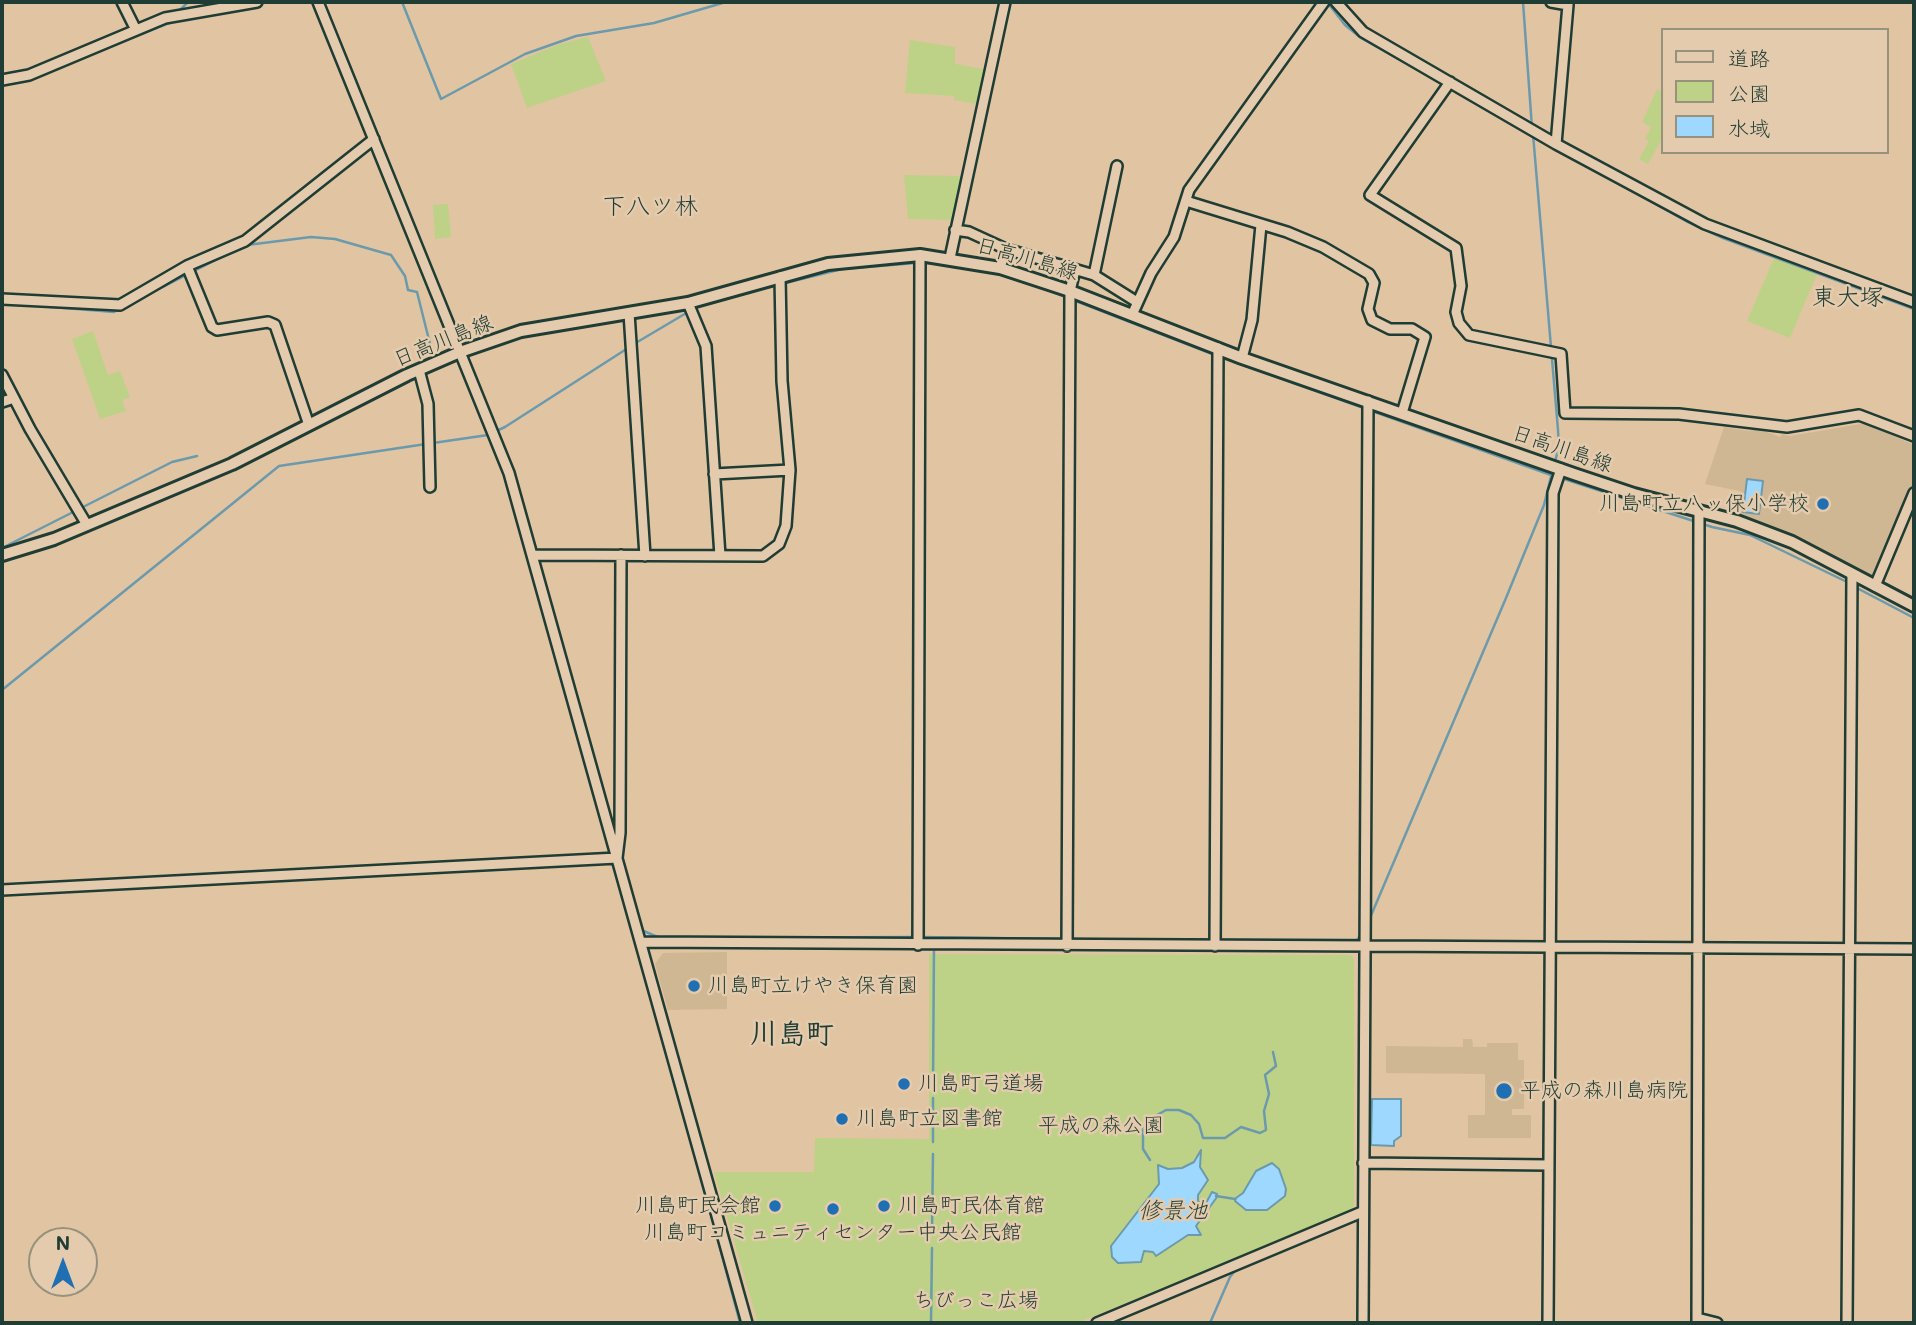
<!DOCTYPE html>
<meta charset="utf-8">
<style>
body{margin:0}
#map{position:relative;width:1916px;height:1325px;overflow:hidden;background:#e1c4a2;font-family:Mali,"Klee One",sans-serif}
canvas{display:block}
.frame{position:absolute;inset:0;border:4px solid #1f3d34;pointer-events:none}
.legend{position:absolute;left:1661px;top:28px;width:228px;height:126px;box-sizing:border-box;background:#e5cbad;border:2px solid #96927d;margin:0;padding:9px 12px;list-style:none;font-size:21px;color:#1f3d34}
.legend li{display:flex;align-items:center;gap:14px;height:35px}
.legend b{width:35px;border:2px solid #96927d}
.north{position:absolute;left:28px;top:1227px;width:70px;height:70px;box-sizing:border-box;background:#e5cbad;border:2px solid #96927d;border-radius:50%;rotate:0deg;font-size:19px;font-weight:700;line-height:28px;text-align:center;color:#1f3d34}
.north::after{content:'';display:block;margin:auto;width:24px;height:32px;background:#1f6fb2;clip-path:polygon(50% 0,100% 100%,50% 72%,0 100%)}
</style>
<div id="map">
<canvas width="1916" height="1325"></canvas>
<div class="frame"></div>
<ul class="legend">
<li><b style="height:9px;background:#e5cbad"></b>道路</li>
<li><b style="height:19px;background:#bed287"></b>公園</li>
<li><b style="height:19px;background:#9ed8fe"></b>水域</li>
</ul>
<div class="north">N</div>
</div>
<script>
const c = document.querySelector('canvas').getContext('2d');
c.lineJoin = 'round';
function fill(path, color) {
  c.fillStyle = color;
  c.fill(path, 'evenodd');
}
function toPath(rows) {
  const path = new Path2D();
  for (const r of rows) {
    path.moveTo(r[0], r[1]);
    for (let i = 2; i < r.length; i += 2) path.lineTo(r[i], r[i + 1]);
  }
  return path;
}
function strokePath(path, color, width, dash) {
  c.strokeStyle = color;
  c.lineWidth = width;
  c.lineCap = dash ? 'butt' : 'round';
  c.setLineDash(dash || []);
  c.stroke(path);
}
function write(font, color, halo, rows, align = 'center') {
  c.font = font + ' Mali,"Klee One",sans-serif';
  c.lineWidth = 5;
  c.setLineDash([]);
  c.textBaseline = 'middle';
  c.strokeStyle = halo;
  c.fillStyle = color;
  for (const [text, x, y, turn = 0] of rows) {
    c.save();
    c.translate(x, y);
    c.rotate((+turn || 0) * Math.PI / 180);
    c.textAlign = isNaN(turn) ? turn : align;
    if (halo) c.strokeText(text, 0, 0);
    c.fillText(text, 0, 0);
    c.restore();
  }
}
const built = toPath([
 [1866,423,1914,445,1914,484,1873,579,1777,531,1738,516,1740,491,1705,484,1724,427,1749,431,1759,429,1780,437,1782,434,1790,436],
 [727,952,727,1009,668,1010,655,964,663,953],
 [1463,1039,1472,1039,1473,1047,1487,1047,1487,1043,1518,1043,1518,1060,1524,1060,1524,1109,1512,1109,1512,1115,1531,1115,1531,1138,1468,1138,1468,1115,1485,1115,1485,1074,1386,1073,1386,1046,1463,1047]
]);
const green = toPath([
 [588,37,606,81,527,108,511,64,557,45],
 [910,40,955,47,955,64,984,69,977,104,954,100,954,96,905,93],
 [1657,89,1662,92,1662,139,1648,164,1639,159,1649,141,1645,139,1651,127,1642,122],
 [904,175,961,176,952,220,908,219],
 [448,204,451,237,435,239,433,205],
 [1775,256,1817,274,1790,338,1747,321],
 [93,331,108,375,120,371,130,397,122,400,126,411,100,419,72,339],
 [929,954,1351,955,1354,959,1354,1205,1351,1210,1077,1323,758,1323,714,1172,814,1172,815,1138,929,1139]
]);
const water = toPath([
 [1747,479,1763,481,1759,514,1743,512,1747,479],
 [1372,1099,1401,1099,1401,1136,1394,1141,1394,1146,1371,1145,1372,1099],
 [1201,1150,1200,1167,1208,1180,1198,1195,1198,1202,1206,1203,1212,1192,1217,1194,1217,1197,1196,1226,1201,1235,1188,1235,1156,1256,1153,1252,1144,1251,1141,1262,1118,1263,1112,1257,1111,1246,1159,1184,1158,1165,1168,1169,1182,1168,1194,1162,1201,1150],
 [1272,1163,1279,1169,1286,1189,1285,1196,1267,1210,1246,1210,1235,1201,1236,1198,1243,1193,1256,1171,1272,1163]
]);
const stream = toPath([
 [402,2,441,99,525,54,576,36,654,23,726,2],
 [1327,2,1345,25,1361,38,1470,99],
 [1523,2,1532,128],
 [178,12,188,2],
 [44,73,174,21,175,18],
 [2,85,14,82],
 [1533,134,1558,430,1559,447,1554,465],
 [1551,146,1686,221,1723,238,1914,309],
 [247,245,311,237,335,239,391,255,405,276,408,290,417,292,433,356],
 [923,263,937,263],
 [981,270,1009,276],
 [1032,284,1215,355],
 [737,295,842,269,916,263],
 [2,303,114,312,241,247],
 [634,344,688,312],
 [1221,357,1551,475],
 [433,443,488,435,505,427,628,348],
 [1561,478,1712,527,1750,535,1849,583],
 [2,548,172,462,197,456],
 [1855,587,1914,618],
 [2,690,279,466,426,444],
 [1367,925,1506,598,1544,505,1552,472],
 [633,927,638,950],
 [639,929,660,938,914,937],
 [921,937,1064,939],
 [1071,939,1211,940],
 [1218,940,1357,940,1362,933],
 [933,1087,934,944],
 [680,1098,740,1323],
 [933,1142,933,1098],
 [1150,1160,1143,1149,1143,1130,1150,1119,1166,1110,1179,1110,1191,1115,1199,1124,1203,1138,1225,1138,1241,1127,1260,1133,1266,1130,1264,1111,1269,1094,1265,1075,1276,1066,1273,1052],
 [1216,1196,1235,1199],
 [932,1231,933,1154],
 [931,1323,932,1248],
 [1210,1323,1230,1277,1238,1267]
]);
const minor = toPath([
 [122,2,136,30],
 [318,2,509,473,747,1323],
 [1336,2,1363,32,1556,144,1705,224,1914,302],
 [1551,2,1568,5,1556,144],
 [2,80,29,75,165,18,257,2],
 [1450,82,1370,195,1456,248,1461,286,1456,312,1459,323,1469,335,1561,354,1565,413,1679,414,1787,427,1859,415,1914,436],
 [1186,201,1287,232,1323,247,1369,274,1374,283,1368,309,1372,320,1390,329,1412,329,1425,337,1402,413],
 [955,230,969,232,1006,249,1094,275,1137,302],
 [950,258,1005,2],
 [187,266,212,327,217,330,268,322,275,325,309,425],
 [1000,268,1006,249],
 [1094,275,1117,166],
 [2,299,120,305,187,266,245,241,374,139],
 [688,303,706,346,720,556],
 [629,313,645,556],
 [1132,315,1151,273,1174,237,1189,190,1324,2],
 [1242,358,1252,320,1261,225],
 [419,370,428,404,430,487],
 [2,375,30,429,87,525],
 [2,402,14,398],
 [714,474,790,470],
 [535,555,763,556,779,544,786,526,790,470,782,381,780,277],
 [1875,586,1914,493],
 [2,890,617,858,620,833,621,555],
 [643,942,1914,949],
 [918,945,920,255],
 [1067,946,1070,291,1075,270],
 [1215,946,1218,348],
 [1363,1163,1548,1165],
 [1697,1318,1717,1323],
 [1097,1323,1362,1212],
 [1363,1323,1368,401],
 [1548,1323,1553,493,1561,469],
 [1697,1323,1699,512],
 [1847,1323,1852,574]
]);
const major = toPath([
 [2,555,54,539,232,464,407,375,460,352,521,331,688,303,828,264,920,255,1000,268,1070,291,1242,358,1574,474,1634,494,1737,521,1792,542,1914,606]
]);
const markers = [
 [1823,504,7,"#1f6fb2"],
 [694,986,7,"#1f6fb2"],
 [904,1084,7,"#1f6fb2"],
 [1504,1091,9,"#1f6fb2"],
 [842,1119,7,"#1f6fb2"],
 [775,1206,7,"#1f6fb2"],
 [884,1206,7,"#1f6fb2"],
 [833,1209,7,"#1f6fb2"]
];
const streetNames = [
 ["日高川島線",1027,259,16],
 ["日高川島線",443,341,-22],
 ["日高川島線",1562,449,19]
];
const poiNames = [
 ["川島町立八ッ保小学校",1809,504,"right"],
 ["川島町立けやき保育園",708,986],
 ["川島町弓道場",918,1084],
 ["平成の森川島病院",1520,1091],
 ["川島町立図書館",856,1119],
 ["川島町民会館",761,1206,"right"],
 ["川島町民体育館",898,1206],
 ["川島町コミュニティセンター中央公民館",833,1233,"center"]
];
const parkNames = [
 ["平成の森公園",1101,1126],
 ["ちびっこ広場",976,1301]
];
const waterNames = [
 ["修景池",1173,1211]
];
const quarterNames = [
 ["下八ツ林",650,207],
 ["東大塚",1848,298]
];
const districtNames = [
 ["川島町",792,1034]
];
fill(built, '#d0b794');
fill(green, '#bed287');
fill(water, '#9ed8fe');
strokePath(water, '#6b9aad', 2);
strokePath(stream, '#6b9aad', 2.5);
strokePath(minor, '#1f3d34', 14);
strokePath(major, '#1f3d34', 16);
strokePath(minor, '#e5cbad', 9);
strokePath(major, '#e5cbad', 10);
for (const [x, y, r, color] of markers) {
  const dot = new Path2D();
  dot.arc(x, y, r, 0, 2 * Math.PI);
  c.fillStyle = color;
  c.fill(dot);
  strokePath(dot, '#e5cbad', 2.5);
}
write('21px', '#1f3d34', '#e5cbad', streetNames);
write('21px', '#1f3d34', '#e5cbad', poiNames, 'left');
write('21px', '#274438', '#e5cbad', parkNames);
write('italic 23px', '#25453e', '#e5cbad', waterNames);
write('24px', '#1f3d34', '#e5cbad', quarterNames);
write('bold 28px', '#1f3d34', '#e5cbad', districtNames);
</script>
